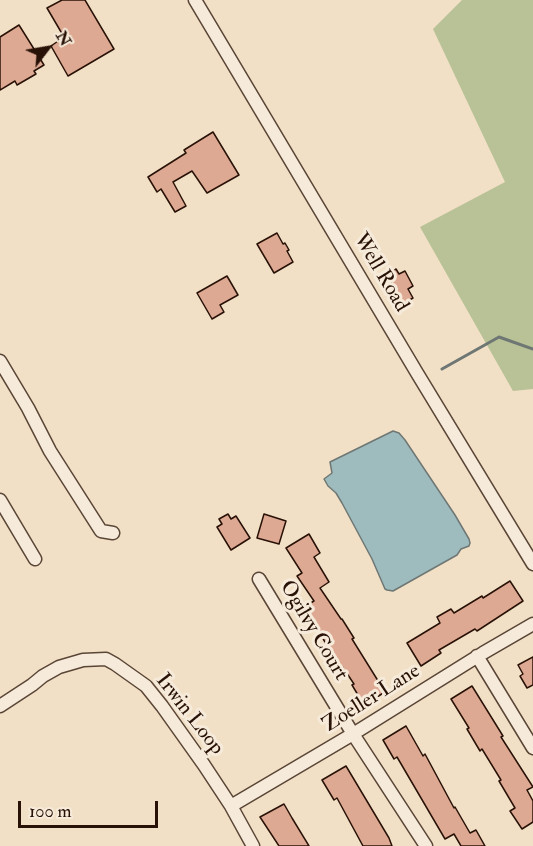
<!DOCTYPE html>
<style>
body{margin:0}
#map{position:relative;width:533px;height:846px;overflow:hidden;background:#f1e0c6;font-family:"IM FELL Double Pica",serif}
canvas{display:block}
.north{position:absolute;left:18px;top:18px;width:60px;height:60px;-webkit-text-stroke:4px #f6ebda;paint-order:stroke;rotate:59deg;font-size:16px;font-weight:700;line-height:24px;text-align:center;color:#281106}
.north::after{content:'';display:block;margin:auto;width:21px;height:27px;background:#281106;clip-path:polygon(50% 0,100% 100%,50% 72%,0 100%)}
.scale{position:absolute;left:18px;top:801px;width:140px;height:27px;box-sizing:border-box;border:3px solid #281106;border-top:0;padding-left:8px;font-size:18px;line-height:21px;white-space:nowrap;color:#281106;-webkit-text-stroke:4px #f6ebda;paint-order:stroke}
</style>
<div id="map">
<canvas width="533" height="846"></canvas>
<div class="north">N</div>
<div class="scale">100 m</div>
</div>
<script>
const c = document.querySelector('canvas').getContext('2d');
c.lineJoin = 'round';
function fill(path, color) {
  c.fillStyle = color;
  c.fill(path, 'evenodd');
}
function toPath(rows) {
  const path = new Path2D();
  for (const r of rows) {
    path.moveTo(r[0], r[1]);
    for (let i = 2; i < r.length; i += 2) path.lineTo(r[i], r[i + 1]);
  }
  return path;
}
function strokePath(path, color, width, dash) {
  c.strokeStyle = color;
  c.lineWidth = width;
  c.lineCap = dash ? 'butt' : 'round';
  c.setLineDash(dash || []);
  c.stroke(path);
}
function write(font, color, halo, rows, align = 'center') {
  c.font = font + ' "IM FELL Double Pica",serif';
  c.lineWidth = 6;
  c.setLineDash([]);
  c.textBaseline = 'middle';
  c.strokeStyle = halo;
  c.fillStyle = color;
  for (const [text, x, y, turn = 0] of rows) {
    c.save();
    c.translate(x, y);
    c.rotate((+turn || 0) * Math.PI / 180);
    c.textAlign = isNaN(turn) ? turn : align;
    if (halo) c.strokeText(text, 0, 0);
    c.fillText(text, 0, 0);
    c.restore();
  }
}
const green = toPath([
 [462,0,533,0,533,389,513,391,420,227,505,182,433,29]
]);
const water = toPath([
 [393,431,399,433,405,440,455,515,469,539,470,543,469,546,461,549,457,555,393,591,387,590,385,589,372,559,342,503,336,493,328,486,324,479,332,473,330,462,393,431]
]);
const stream = toPath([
 [442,369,499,337,533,349]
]);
const building = toPath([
 [62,0,85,0,114,49,68,76,51,46,64,37,47,8,62,0],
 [19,25,44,65,34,71,36,74,17,85,15,81,0,90,0,37,19,25],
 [213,132,239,175,207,193,192,171,173,182,186,206,175,212,161,189,157,192,148,177,186,153,184,150,213,132],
 [277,233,283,244,285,243,289,250,287,251,293,262,274,273,257,244,277,233],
 [396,269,399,274,405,271,413,286,408,289,413,298,403,304,387,275,396,269],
 [227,276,238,295,220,305,224,312,212,319,197,293,227,276],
 [228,514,231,519,236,516,250,538,231,550,217,527,222,524,219,519,228,514],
 [264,514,286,521,279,544,257,538,264,514],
 [309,534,320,553,314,557,329,582,320,588,341,619,342,619,354,638,352,639,385,692,364,705,352,685,354,684,346,672,345,672,342,666,340,667,304,607,314,601,297,576,302,573,286,548,309,534],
 [510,581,523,601,477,631,475,629,439,650,441,653,421,666,407,643,440,623,437,617,451,609,454,613,482,596,483,598,510,581],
 [533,657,533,685,527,688,520,676,523,674,518,665,533,657],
 [472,686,503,736,501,737,533,787,527,790,533,801,533,822,522,829,510,811,515,808,499,781,501,780,482,749,480,751,467,729,469,728,451,699,472,686],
 [406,726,423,756,425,754,454,808,455,807,470,833,476,830,485,846,461,846,454,834,445,839,397,757,394,759,383,740,406,726],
 [346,766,389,838,392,846,363,846,337,798,334,800,322,780,346,766],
 [284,804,292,818,309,846,279,846,260,817,284,804]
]);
const minor = toPath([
 [195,0,417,373,533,564],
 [0,361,28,408,50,451,101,531,113,533],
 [0,500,35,559],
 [259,579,353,734,426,846],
 [477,656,533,748],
 [0,706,32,685,43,676,59,667,83,660,106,659,115,664,146,686,162,706,204,765,231,806,253,846],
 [231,806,353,734,483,653,533,624]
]);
const streetNames = [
 ["Well Road",380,273,59],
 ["Ogilvy Court",313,631,59],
 ["Zoeller Lane",372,699,-32],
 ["Irwin Loop",189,715,52]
];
fill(green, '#b9c296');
fill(water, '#9ebbbe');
strokePath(water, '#6f7774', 1.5);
strokePath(stream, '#6f7774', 3);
fill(building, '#dea993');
strokePath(building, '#281106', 1.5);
strokePath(minor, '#5a4536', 15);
strokePath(minor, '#f6ebda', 12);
write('21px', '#281106', '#f6ebda', streetNames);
</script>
